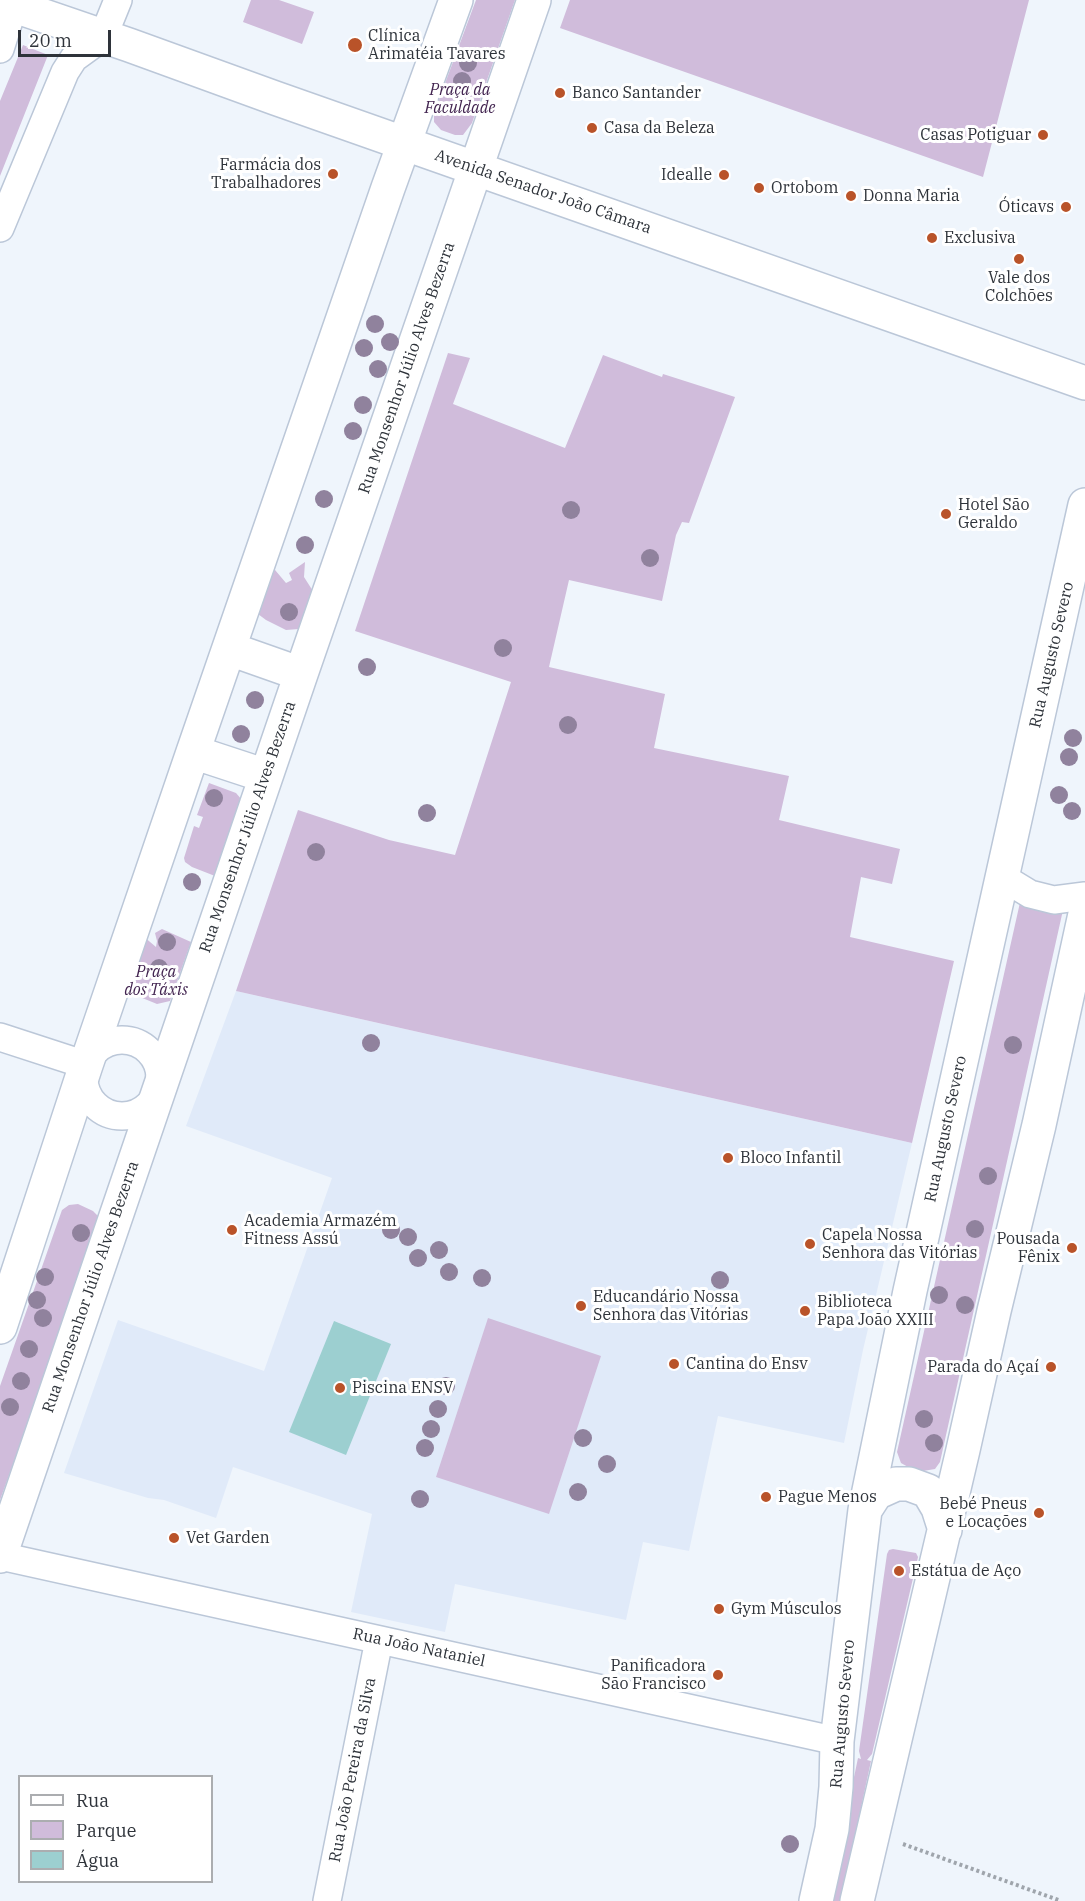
<!DOCTYPE html>
<meta charset="utf-8">
<style>
body{margin:0}
#map{position:relative;width:1085px;height:1901px;overflow:hidden;background:#eff5fc;font-family:"IBM Plex Serif",serif}
canvas{display:block}
.legend{position:absolute;left:18px;top:1775px;width:195px;height:108px;box-sizing:border-box;background:#fff;border:2px solid #abadb0;margin:0;padding:8px 10px;list-style:none;font-size:18px;color:#2e333a}
.legend li{display:flex;align-items:center;gap:12px;height:30px}
.legend b{width:30px;border:2px solid #abadb0}
.scale{position:absolute;left:18px;top:30px;width:93px;height:27px;box-sizing:border-box;border:3px solid #2e333a;border-top:0;padding-left:8px;font-size:18px;line-height:21px;white-space:nowrap;color:#2e333a;-webkit-text-stroke:4px #fff;paint-order:stroke}
</style>
<div id="map">
<canvas width="1085" height="1901"></canvas>
<ul class="legend">
<li><b style="height:8px;background:#fff"></b>Rua</li>
<li><b style="height:16px;background:#d0bcdb"></b>Parque</li>
<li><b style="height:16px;background:#9ccfd0"></b>Água</li>
</ul>
<div class="scale">20 m</div>
</div>
<script>
const c = document.querySelector('canvas').getContext('2d');
c.lineJoin = 'round';
function fill(path, color) {
  c.fillStyle = color;
  c.fill(path, 'evenodd');
}
function toPath(rows) {
  const path = new Path2D();
  for (const r of rows) {
    if (r.length === 3) {
      path.moveTo(r[0] + r[2], r[1]);
      path.arc(r[0], r[1], r[2], 0, 2 * Math.PI);
      continue;
    }
    path.moveTo(r[0], r[1]);
    for (let i = 2; i < r.length; i += 2) path.lineTo(r[i], r[i + 1]);
  }
  return path;
}
function strokePath(path, color, width, dash) {
  c.strokeStyle = color;
  c.lineWidth = width;
  c.lineCap = dash ? 'butt' : 'round';
  c.setLineDash(dash || []);
  c.stroke(path);
}
function write(font, color, halo, rows, align = 'center') {
  c.font = font + ' "IBM Plex Serif",serif';
  c.lineWidth = 6;
  c.setLineDash([]);
  c.textBaseline = 'middle';
  c.strokeStyle = halo;
  c.fillStyle = color;
  for (const [text, x, y, turn = 0] of rows) {
    c.save();
    c.translate(x, y);
    c.rotate((+turn || 0) * Math.PI / 180);
    c.textAlign = isNaN(turn) ? turn : align;
    if (halo) c.strokeText(text, 0, 0);
    c.fillText(text, 0, 0);
    c.restore();
  }
}
const built = toPath([
 [236,991,912,1143,863,1350,844,1443,718,1416,689,1551,643,1542,626,1620,455,1584,445,1632,351,1612,372,1514,233,1467,216,1518,164,1500,148,1498,64,1473,118,1320,264,1371,332,1178,186,1126]
]);
const green = toPath([
 [251,0,279,0,314,12,302,44,243,22],
 [476,0,515,0,472,123,463,135,455,135,441,130,434,122,434,113],
 [570,0,1029,0,983,177,560,28],
 [23,45,48,55,0,176,0,101],
 [448,353,470,358,453,404,565,448,603,355,662,377,663,374,735,397,689,523,682,522,676,535,662,601,569,580,549,667,665,694,654,748,789,776,779,820,900,849,892,884,861,877,850,937,954,961,912,1143,236,991,298,810,389,840,455,855,511,682,355,631],
 [305,562,304,577,318,599,304,627,299,629,286,630,266,620,258,614,270,564,286,583,292,580,289,573],
 [209,783,236,793,242,800,215,876,192,867,185,862,184,858,194,826,199,828,203,817,197,815],
 [1021,898,1063,910,940,1462,935,1469,917,1472,901,1463,897,1452],
 [162,929,191,942,170,1001,157,1004,135,995,127,986,135,969,142,966,139,960,143,936,156,947,157,941,155,933],
 [78,1204,93,1211,99,1217,100,1225,0,1500,0,1386,62,1210,69,1205],
 [488,1318,601,1356,549,1514,436,1477],
 [893,1549,916,1553,918,1557,872,1754,867,1760,871,1761,841,1901,828,1901,858,1758,861,1759,859,1751,887,1554,889,1550]
]);
const water = toPath([
 [334,1321,391,1344,346,1455,289,1432]
]);
const path = toPath([
 [903,1844,1061,1901]
]);
const street = toPath([
 [0,49,14,5],
 [0,228,65,72,74,58,103,37,118,0],
 [1002,877,1030,894,1054,900,1085,896],
 [0,1037,86,1065],
 [122,1078,38],
 [0,1556,837,1741],
 [327,1901,379,1640]
]);
const secondary = toPath([
 [0,1,129,45,275,98,1085,383],
 [230,649,301,674],
 [193,752,266,776],
 [0,1327,86,1065,193,752,388,188,456,0],
 [865,1510,876,1493,896,1484,909,1484,928,1491,938,1508,945,1530],
 [0,1556,301,674,534,0],
 [816,1901,832,1829,836,1787,837,1741,865,1510,910,1291,1085,505],
 [857,1901,963,1450,994,1311,1039,1125,1085,914]
]);
const trees = [
 [468,63],
 [462,81],
 [375,324],
 [390,342],
 [364,348],
 [378,369],
 [363,405],
 [353,431],
 [324,499],
 [571,510],
 [305,545],
 [650,558],
 [289,612],
 [503,648],
 [367,667],
 [255,700],
 [568,725],
 [241,734],
 [1073,738],
 [1069,757],
 [1059,795],
 [214,798],
 [1072,811],
 [427,813],
 [316,852],
 [192,882],
 [167,942],
 [159,968],
 [371,1043],
 [1013,1045],
 [988,1176],
 [975,1229],
 [391,1230],
 [81,1233],
 [408,1237],
 [439,1250],
 [418,1258],
 [449,1272],
 [45,1277],
 [482,1278],
 [720,1280],
 [939,1295],
 [37,1300],
 [965,1305],
 [43,1318],
 [29,1349],
 [21,1381],
 [446,1386],
 [10,1407],
 [438,1409],
 [924,1419],
 [431,1429],
 [583,1438],
 [934,1443],
 [425,1448],
 [607,1464],
 [578,1492],
 [420,1499],
 [790,1844]
];
const markers = [
 [355,45,8,"#b95329"],
 [560,93,6,"#b95329"],
 [592,128,6,"#b95329"],
 [1043,135,6,"#b95329"],
 [333,174,6,"#b95329"],
 [724,175,6,"#b95329"],
 [759,188,6,"#b95329"],
 [851,196,6,"#b95329"],
 [1066,207,6,"#b95329"],
 [932,238,6,"#b95329"],
 [1019,259,6,"#b95329"],
 [946,514,6,"#b95329"],
 [728,1158,6,"#b95329"],
 [232,1230,6,"#b95329"],
 [810,1244,6,"#b95329"],
 [1072,1248,6,"#b95329"],
 [581,1306,6,"#b95329"],
 [805,1311,6,"#b95329"],
 [674,1364,6,"#b95329"],
 [1051,1367,6,"#b95329"],
 [340,1388,6,"#b95329"],
 [766,1497,6,"#b95329"],
 [1039,1513,6,"#b95329"],
 [174,1538,6,"#b95329"],
 [899,1571,6,"#b95329"],
 [719,1609,6,"#b95329"],
 [718,1675,6,"#b95329"]
];
const poiNames = [
 ["Clínica",368,36],
 ["Arimatéia Tavares",368,54],
 ["Banco Santander",572,93],
 ["Casa da Beleza",604,128],
 ["Casas Potiguar",1031,135,"right"],
 ["Farmácia dos",321,165,"right"],
 ["Trabalhadores",321,183,"right"],
 ["Idealle",712,175,"right"],
 ["Ortobom",771,188],
 ["Donna Maria",863,196],
 ["Óticavs",1054,207,"right"],
 ["Exclusiva",944,238],
 ["Vale dos",1019,278,"center"],
 ["Colchões",1019,296,"center"],
 ["Hotel São",958,505],
 ["Geraldo",958,523],
 ["Bloco Infantil",740,1158],
 ["Academia Armazém",244,1221],
 ["Fitness Assú",244,1239],
 ["Capela Nossa",822,1235],
 ["Senhora das Vitórias",822,1253],
 ["Pousada",1060,1239,"right"],
 ["Fênix",1060,1257,"right"],
 ["Educandário Nossa",593,1297],
 ["Senhora das Vitórias",593,1315],
 ["Biblioteca",817,1302],
 ["Papa João XXIII",817,1320],
 ["Cantina do Ensv",686,1364],
 ["Parada do Açaí",1039,1367,"right"],
 ["Piscina ENSV",352,1388],
 ["Pague Menos",778,1497],
 ["Bebé Pneus",1027,1504,"right"],
 ["e Locações",1027,1522,"right"],
 ["Vet Garden",186,1538],
 ["Estátua de Aço",911,1571],
 ["Gym Músculos",731,1609],
 ["Panificadora",706,1666,"right"],
 ["São Francisco",706,1684,"right"]
];
const parkNames = [
 ["Praça da",460,90],
 ["Faculdade",460,108],
 ["Praça",156,972],
 ["dos Táxis",156,990]
];
const streetNames = [
 ["Avenida Senador João Câmara",543,192,19],
 ["Rua Monsenhor Júlio Alves Bezerra",407,368,-71],
 ["Rua Augusto Severo",1052,655,-77],
 ["Rua Monsenhor Júlio Alves Bezerra",248,827,-71],
 ["Rua Augusto Severo",946,1129,-78],
 ["Rua Monsenhor Júlio Alves Bezerra",91,1287,-71],
 ["Rua João Nataniel",419,1648,12],
 ["Rua Augusto Severo",843,1714,-85],
 ["Rua João Pereira da Silva",353,1770,-79]
];
fill(built, '#e0eaf9');
fill(green, '#d0bcdb');
fill(water, '#9ccfd0');
strokePath(street, '#bbc7d8', 30);
strokePath(secondary, '#bbc7d8', 36);
strokePath(path, '#9fa5ac', 4, [3, 3]);
strokePath(street, '#fff', 27);
strokePath(secondary, '#fff', 33);
c.fillStyle = '#90829d';
for (const [x, y] of trees) {
  c.beginPath();
  c.arc(x, y, 9, 0, 2 * Math.PI);
  c.fill();
}
for (const [x, y, r, color] of markers) {
  const dot = new Path2D();
  dot.arc(x, y, r, 0, 2 * Math.PI);
  c.fillStyle = color;
  c.fill(dot);
  strokePath(dot, '#fff', 2);
}
write('16px', '#2e333a', '#fff', poiNames, 'left');
write('italic 16px', '#422450', '#fff', parkNames);
write('16px', '#2e333a', '#fff', streetNames);
</script>
